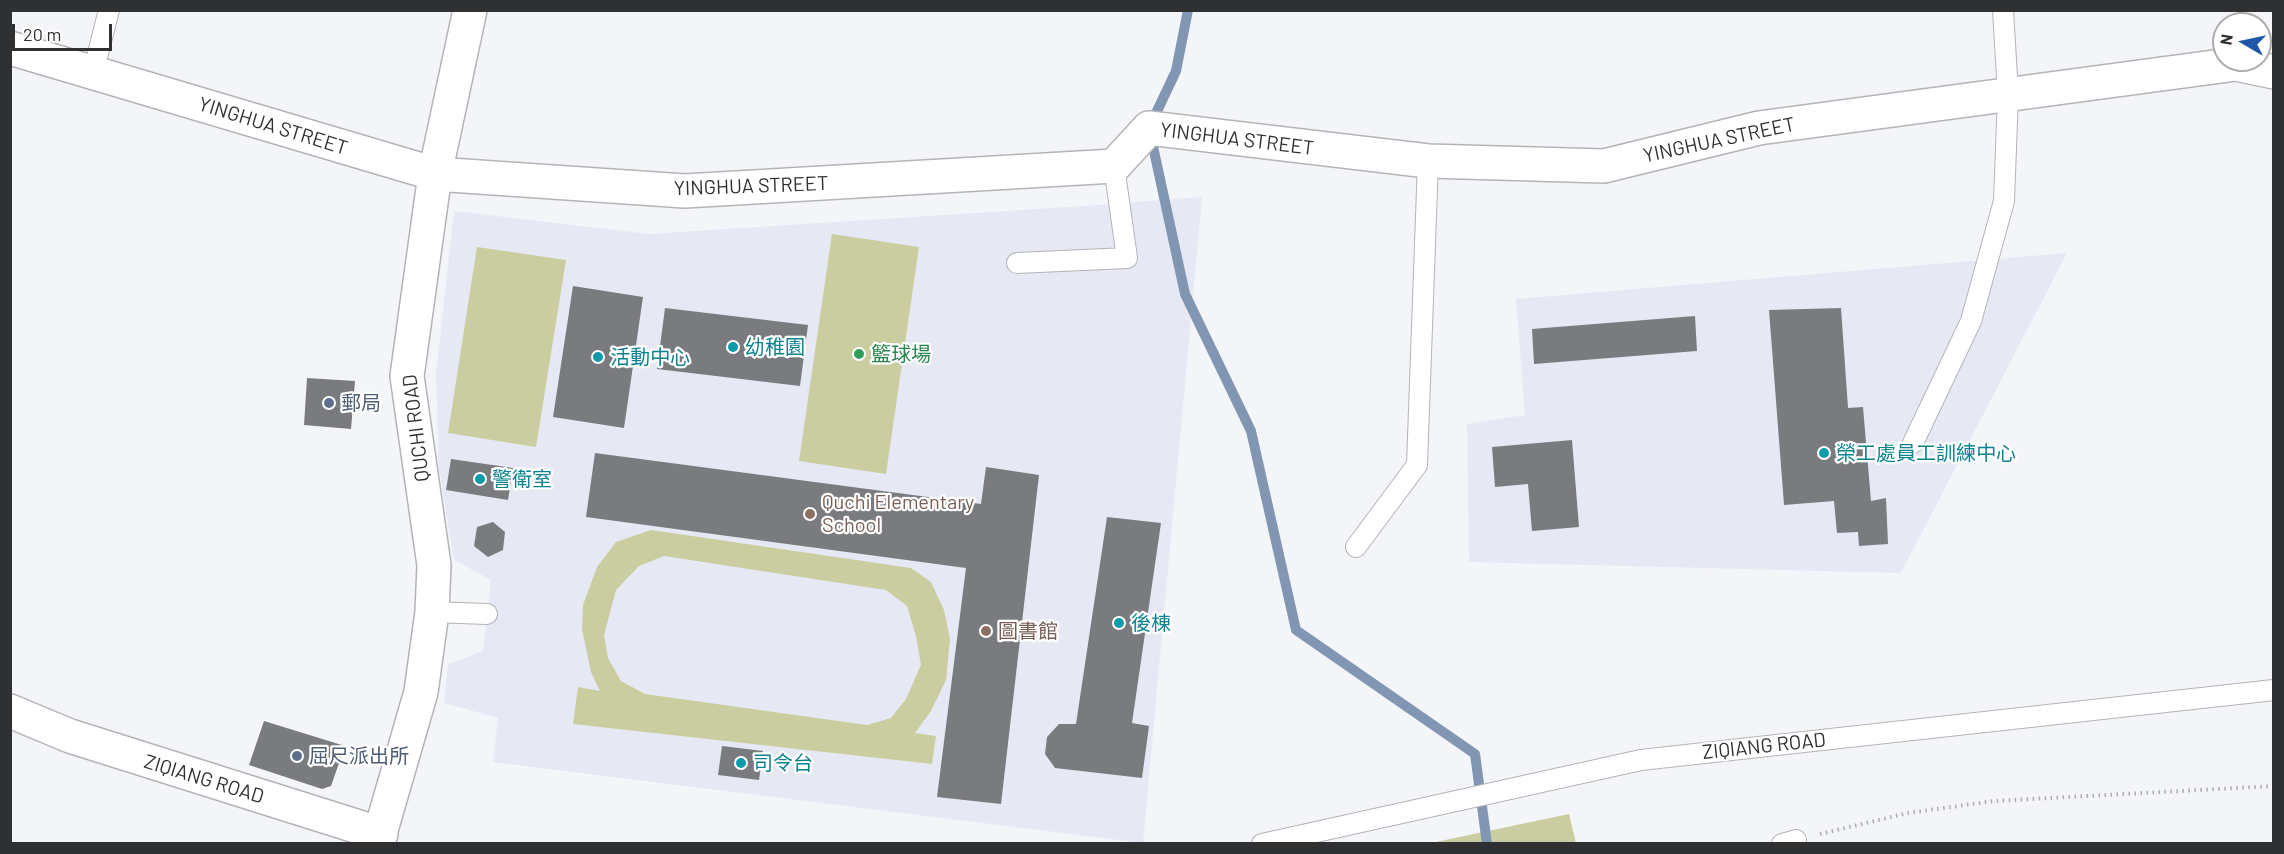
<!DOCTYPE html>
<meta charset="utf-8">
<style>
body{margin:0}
#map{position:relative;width:2284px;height:854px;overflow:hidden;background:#f4f5f9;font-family:Barlow,sans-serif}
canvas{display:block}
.frame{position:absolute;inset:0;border:12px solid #2f3031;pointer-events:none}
.north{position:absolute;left:2212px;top:12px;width:60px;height:60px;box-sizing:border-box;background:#fff;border:2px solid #acacad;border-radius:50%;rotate:279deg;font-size:16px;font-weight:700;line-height:24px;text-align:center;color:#2f3031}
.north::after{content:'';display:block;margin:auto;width:21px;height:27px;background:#1e57a9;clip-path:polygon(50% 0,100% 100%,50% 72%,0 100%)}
.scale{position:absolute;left:12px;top:24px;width:100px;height:27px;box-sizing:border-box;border:3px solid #2f3031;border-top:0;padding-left:8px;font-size:18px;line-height:21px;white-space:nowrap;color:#2f3031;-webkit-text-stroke:4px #fff;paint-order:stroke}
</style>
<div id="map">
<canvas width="2284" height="854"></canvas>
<div class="frame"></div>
<div class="north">N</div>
<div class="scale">20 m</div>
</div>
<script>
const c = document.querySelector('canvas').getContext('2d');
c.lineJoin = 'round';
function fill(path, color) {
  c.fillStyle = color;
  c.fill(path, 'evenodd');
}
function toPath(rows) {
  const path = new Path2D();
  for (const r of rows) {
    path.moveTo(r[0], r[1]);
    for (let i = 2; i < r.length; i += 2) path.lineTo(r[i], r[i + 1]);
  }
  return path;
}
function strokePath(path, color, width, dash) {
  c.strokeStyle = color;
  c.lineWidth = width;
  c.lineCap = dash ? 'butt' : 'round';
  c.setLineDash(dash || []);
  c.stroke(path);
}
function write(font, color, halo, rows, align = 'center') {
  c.font = font + ' Barlow,"Noto Sans TC",sans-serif';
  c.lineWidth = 4.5;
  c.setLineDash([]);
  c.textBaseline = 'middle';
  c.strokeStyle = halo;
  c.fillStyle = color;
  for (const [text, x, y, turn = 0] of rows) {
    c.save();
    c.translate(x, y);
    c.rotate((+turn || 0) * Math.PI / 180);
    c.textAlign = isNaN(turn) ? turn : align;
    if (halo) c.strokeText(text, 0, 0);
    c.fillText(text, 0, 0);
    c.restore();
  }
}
const built = toPath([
 [1202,197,1143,843,493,762,498,718,444,703,448,664,483,651,491,580,454,560,439,468,436,374,454,211,649,234,1084,206],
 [2067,253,1901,573,1469,562,1467,424,1525,415,1516,299]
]);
const green = toPath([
 [832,234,919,247,886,474,799,461],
 [477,247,566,260,536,447,448,433],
 [651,530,911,568,931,582,944,610,950,639,946,680,931,711,915,733,936,736,932,764,573,724,578,687,600,691,591,672,582,629,583,605,597,567,616,542],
 [664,556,886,590,907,606,916,636,921,665,906,699,891,718,867,725,645,694,621,681,608,658,604,635,616,590,639,566],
 [1569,814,1576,843,1431,843]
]);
const stream = toPath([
 [1188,10,1176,71,1149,128,1185,294,1251,431,1296,630,1475,754,1487,844]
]);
const building = toPath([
 [573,286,643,297,624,428,553,417],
 [665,308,808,325,800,386,657,369],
 [1841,308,1848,408,1863,407,1871,501,1886,498,1888,544,1859,546,1858,532,1837,533,1834,501,1784,505,1769,310],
 [1695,316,1697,351,1534,364,1532,329],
 [307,378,355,381,351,429,304,425],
 [1572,440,1579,527,1532,531,1528,484,1495,487,1492,447],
 [595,453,981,504,986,467,1039,475,1001,804,937,797,966,568,586,517],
 [451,459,513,468,508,500,446,490],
 [1107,517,1161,523,1132,723,1149,726,1142,778,1055,768,1045,754,1047,737,1059,724,1076,724],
 [493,522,505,532,503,550,488,557,474,546,477,527],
 [264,721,345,746,331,786,322,789,249,765],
 [722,746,763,751,759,780,718,775]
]);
const path = toPath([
 [1820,834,1908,813,1994,801,2274,786]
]);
const service = toPath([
 [93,73,109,10],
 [1017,263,1127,258,1114,166],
 [1913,443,1971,321,2004,201,2008,94,2003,10],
 [1356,547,1417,465,1428,161],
 [432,612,487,614],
 [1262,844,1641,760,2274,690],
 [1782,844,1796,840]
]);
const minor = toPath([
 [10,48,435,174,685,191,1114,166,1149,128,1428,161,1604,166,1759,128,2236,64,2274,72],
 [10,711,70,736,381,834],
 [377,844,421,692,432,612,434,565,407,376,435,174,470,10]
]);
const markers = [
 [733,347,6,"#0f9aa8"],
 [859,354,6,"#2e9e5b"],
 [598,357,6,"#0f9aa8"],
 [329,403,6,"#5c6f8a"],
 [1824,453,6,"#0f9aa8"],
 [480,479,6,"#0f9aa8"],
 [810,514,6,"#8d6e63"],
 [1119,623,6,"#0f9aa8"],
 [986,631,6,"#8d6e63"],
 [297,756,6,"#5c6f8a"],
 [741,763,6,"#0f9aa8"]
];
const streetNames = [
 ["YINGHUA STREET",273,126,17],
 ["YINGHUA STREET",1237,139,7],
 ["YINGHUA STREET",1719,140,-12],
 ["YINGHUA STREET",751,186,-2],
 ["QUCHI ROAD",416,428,-97],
 ["ZIQIANG ROAD",1764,746,-6],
 ["ZIQIANG ROAD",204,779,17]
];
const cultureNames = [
 ["幼稚園",745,347],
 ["活動中心",610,357],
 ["榮工處員工訓練中心",1836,453],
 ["警衛室",492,479],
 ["後棟",1131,623],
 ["司令台",753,763]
];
const leisureNames = [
 ["籃球場",871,354]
];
const serviceNames = [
 ["郵局",341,403],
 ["屈尺派出所",309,756]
];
const educationNames = [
 ["Quchi Elementary",822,502],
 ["School",822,525],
 ["圖書館",998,631]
];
fill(built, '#e6e9f4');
fill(green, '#cacd9f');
strokePath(stream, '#8196b2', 10);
fill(building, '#7a7b7f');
strokePath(service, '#b3b4b8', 22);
strokePath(minor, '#b3b4b8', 36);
strokePath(path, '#abacaf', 4, [1.5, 4.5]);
strokePath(service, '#fff', 20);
strokePath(minor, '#fff', 33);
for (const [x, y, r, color] of markers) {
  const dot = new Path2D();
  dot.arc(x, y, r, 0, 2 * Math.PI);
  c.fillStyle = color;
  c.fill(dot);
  strokePath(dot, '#fff', 2);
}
write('20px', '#2f3031', '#fff', streetNames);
write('20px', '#0d838f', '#fff', cultureNames, 'left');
write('20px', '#27864d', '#fff', leisureNames, 'left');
write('20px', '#4e5e75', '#fff', serviceNames, 'left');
write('20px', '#785e54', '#fff', educationNames, 'left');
</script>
